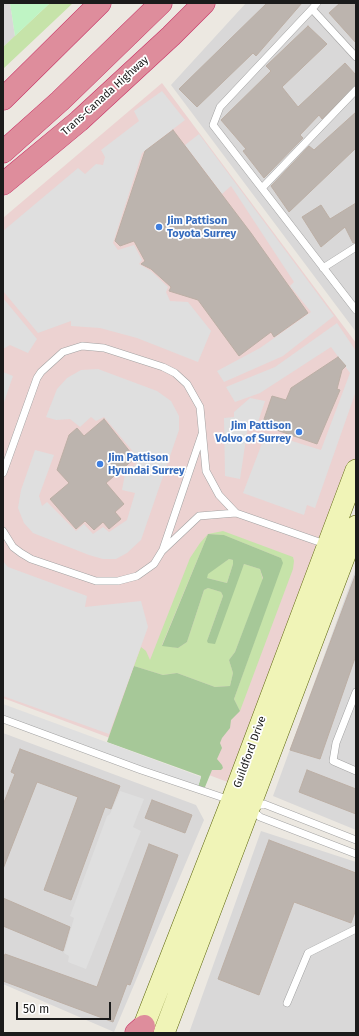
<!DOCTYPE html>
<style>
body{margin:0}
#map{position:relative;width:359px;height:1036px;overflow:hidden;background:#ece8e1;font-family:"Fira Sans",sans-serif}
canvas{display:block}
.frame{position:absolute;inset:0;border:4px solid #1b1b1b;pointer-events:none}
.scale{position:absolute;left:16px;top:1002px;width:95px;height:18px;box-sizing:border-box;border:2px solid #1b1b1b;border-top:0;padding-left:5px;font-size:12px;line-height:14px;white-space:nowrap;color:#1b1b1b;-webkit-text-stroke:3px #fff;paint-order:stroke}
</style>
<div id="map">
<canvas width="359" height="1036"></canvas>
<div class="frame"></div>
<div class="scale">50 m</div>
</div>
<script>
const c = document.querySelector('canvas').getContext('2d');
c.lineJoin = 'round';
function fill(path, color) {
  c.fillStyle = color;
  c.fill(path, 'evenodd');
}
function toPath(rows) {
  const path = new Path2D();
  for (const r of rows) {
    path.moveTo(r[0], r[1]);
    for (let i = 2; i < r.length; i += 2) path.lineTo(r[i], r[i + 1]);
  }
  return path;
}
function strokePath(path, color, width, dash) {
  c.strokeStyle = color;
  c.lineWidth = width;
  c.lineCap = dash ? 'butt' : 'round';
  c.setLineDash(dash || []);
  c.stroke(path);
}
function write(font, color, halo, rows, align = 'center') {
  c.font = font + ' "Fira Sans",sans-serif';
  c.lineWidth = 3.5;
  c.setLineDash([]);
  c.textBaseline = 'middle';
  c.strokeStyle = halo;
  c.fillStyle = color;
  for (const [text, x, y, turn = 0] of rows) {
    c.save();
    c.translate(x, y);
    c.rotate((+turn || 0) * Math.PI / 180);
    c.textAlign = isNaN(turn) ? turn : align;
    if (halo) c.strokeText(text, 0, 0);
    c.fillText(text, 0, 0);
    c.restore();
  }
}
const residential = toPath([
 [3,3,10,3,15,36,3,47],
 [246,3,356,3,356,332,171,85],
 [356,568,356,830,273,796],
 [3,733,196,805,204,820,114,1032,3,984],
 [261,831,356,862,356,1033,189,1033]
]);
const commercial = toPath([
 [162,83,356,343,356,469,233,784,3,698,3,218]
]);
const grass = toPath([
 [50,3,73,3,3,69,3,47],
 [223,531,293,557,294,561,293,569,240,711,234,699,282,563,281,558,224,535,208,534,162,645,178,648,187,642,204,590,208,588,221,592,223,596,207,641,244,564,260,569,263,580,235,652,229,660,233,673,230,686,215,687,177,673,163,675,134,666,141,647,146,651,150,660,190,558,200,543,208,534],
 [229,559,233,560,233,564,227,583,207,578,207,574]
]);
const forest = toPath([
 [208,534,224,535,281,558,283,563,234,699,240,711,231,720,230,728,222,738,220,743,222,748,217,759,222,765,223,768,221,770,212,770,205,787,198,787,201,776,107,742,134,666,163,675,177,673,215,687,230,686,233,673,229,660,235,652,263,578,260,569,244,564,215,644,208,643,207,641,223,596,221,592,208,588,204,590,187,642,178,648,162,646],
 [229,559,233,560,233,564,227,583,207,578,208,574]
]);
const park = toPath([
 [10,3,50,3,15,36]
]);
const parking = toPath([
 [162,91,185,120,142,153,113,243,118,250,134,245,142,260,139,264,151,271,168,287,166,292,170,301,188,302,211,331,198,362,137,338,100,328,71,326,71,321,38,333,3,291,3,231,78,168,85,174,96,164,103,165,105,157,101,150,139,121,134,111],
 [199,134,334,316,283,356,224,382,217,371,260,348,311,312,290,286,294,282,231,186,222,194,185,145],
 [3,298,37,339,28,353,10,345,3,349],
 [337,323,356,351,356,391,315,508,307,505,304,515,243,493,266,433,321,450,350,373,331,347,260,393,235,402,226,387,275,367],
 [98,369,157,391,171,401,179,416,179,430,141,540,127,553,116,559,103,559,89,555,33,533,24,523,18,508,21,490,35,450,54,455,39,496,42,506,47,502,76,531,84,524,93,534,103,527,109,532,127,520,135,493,122,490,125,474,140,460,104,417,96,421,91,417,80,427,70,419,56,420,46,417,57,389,67,378,81,370],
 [3,372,13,376,3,405],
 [250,398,265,401,258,422,249,419,240,479,225,476,224,418,234,417,234,412],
 [3,561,8,567,87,596,85,607,141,601,148,627,109,734,3,696],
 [3,704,201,777,197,790,3,720],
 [120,791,144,799,133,827,141,831,86,969,68,962,69,956,64,953,74,918,70,916,107,816,110,814]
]);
const building = toPath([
 [267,3,302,3,256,56,253,53,197,107,179,89,267,3],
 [340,3,356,3,356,43,329,13,340,3],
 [308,26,327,44,282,87,298,107,345,63,356,75,356,85,322,119,319,115,300,135,303,138,264,178,243,151,246,149,221,120,271,71,266,66,308,26],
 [356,112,356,148,289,212,271,186,309,146,314,150,356,112],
 [173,130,251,233,308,313,274,337,271,332,239,356,198,300,169,291,171,287,151,269,141,264,145,261,134,241,120,246,115,241,145,151,173,130],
 [356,203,356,242,353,243,345,227,321,247,302,217,321,205,330,219,356,203],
 [338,357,346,366,342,370,337,389,340,390,317,444,262,425,272,396,286,400,291,388,338,357],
 [104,419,135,458,106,483,124,504,115,512,121,519,109,529,103,522,94,530,85,521,76,529,50,499,69,483,57,470,69,435,77,428,84,436,104,419],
 [355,576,356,655,320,759,290,750,355,576],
 [20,749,120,786,111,809,105,807,71,900,44,890,78,797,37,782,3,869,3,805,15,774,11,772,20,749],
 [307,770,356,789,356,814,299,792,307,770],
 [152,800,192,815,185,833,145,818,152,800],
 [269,840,356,873,356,909,351,923,294,902,259,995,218,979,269,840],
 [149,844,178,855,130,985,127,984,113,1022,3,981,3,960,5,954,97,987,149,844],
 [3,898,70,927,63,951,3,926,3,898]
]);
const lane = toPath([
 [312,9,317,3],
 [356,57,312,9,220,107,213,125,356,310],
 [262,188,356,90],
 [323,268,356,247],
 [3,473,37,378,41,372,63,352,82,346,104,348,163,367,175,373,187,384,200,407,206,471,219,495,236,513,199,516,162,551,154,564,137,576,118,581,96,581,31,559,21,553,13,547,3,531],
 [236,513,325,544],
 [163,549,202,434],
 [356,692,336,743,333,761,356,771],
 [3,719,141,770,230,800],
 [253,807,264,804,356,840],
 [252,810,260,817,356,854],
 [287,1003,308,953,356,929]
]);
const secondary = toPath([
 [141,1033,232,800,356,470],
 [164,1033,356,526]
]);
const highway = toPath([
 [3,99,100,3],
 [3,152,60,101,161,3],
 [3,184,79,121,171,36,204,3],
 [136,1033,144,1026]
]);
const markers = [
 [159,227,4,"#3f7fe0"],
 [299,432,4,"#3f7fe0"],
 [100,464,4,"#3f7fe0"]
];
const streetNames = [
 ["Trans-Canada Highway",105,96,-42],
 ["Guildford Drive",250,752,-70]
];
const shopNames = [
 ["Jim Pattison",167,221],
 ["Toyota Surrey",167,234],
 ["Jim Pattison",291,426,"right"],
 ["Volvo of Surrey",291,439,"right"],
 ["Jim Pattison",108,458],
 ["Hyundai Surrey",108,471]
];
fill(residential, '#d9d8d8');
fill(commercial, '#ecd2d1');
fill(grass, '#c6e3a9');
fill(forest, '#a6c898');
fill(park, '#bff4c4');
fill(parking, '#dfdfdf');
fill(building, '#bcb4ae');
strokePath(building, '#bcafa5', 1);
strokePath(lane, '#a2a2a2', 8);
strokePath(secondary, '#5d670c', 22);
strokePath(highway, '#c73064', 23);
strokePath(lane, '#fff', 7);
strokePath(secondary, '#f0f4b7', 21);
strokePath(highway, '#de8d9c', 22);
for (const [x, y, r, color] of markers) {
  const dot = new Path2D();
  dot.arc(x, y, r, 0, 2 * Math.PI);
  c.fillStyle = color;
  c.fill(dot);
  strokePath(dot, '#fff', 1.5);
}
write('11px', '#1b1b1b', '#fff', streetNames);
write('bold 11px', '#366cbe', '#fff', shopNames, 'left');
</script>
